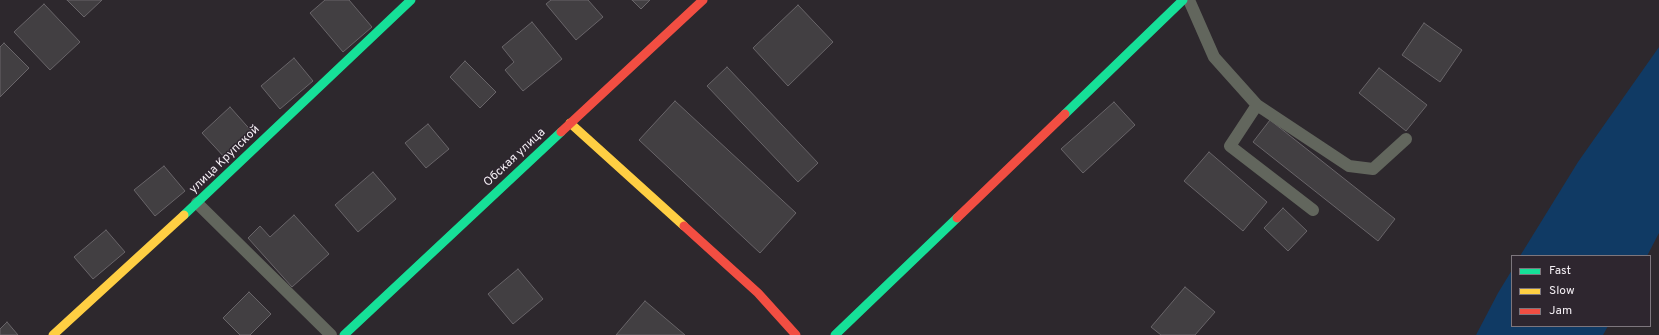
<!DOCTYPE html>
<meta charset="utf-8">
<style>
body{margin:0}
#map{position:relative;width:1659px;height:335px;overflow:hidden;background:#2d282d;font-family:Overpass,sans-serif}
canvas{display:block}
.legend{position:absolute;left:1511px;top:255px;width:140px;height:72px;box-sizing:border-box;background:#2e262f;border:1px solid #7d767d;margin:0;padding:5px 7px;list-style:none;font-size:12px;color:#f3eef3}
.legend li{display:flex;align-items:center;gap:8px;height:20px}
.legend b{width:20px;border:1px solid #7d767d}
</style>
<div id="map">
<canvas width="1659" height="335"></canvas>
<ul class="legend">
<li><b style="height:5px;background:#16e098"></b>Fast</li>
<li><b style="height:5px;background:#ffcf43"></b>Slow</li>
<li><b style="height:5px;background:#f24e42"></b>Jam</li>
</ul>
</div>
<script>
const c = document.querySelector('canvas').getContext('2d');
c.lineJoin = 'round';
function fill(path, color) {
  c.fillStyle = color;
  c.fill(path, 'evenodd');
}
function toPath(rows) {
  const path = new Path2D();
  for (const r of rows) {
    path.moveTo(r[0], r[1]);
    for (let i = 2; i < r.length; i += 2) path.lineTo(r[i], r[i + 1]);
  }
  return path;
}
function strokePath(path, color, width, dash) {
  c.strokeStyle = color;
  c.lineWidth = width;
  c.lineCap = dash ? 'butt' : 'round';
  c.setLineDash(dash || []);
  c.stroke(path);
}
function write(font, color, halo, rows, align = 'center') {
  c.font = font + ' Overpass,sans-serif';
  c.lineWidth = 3;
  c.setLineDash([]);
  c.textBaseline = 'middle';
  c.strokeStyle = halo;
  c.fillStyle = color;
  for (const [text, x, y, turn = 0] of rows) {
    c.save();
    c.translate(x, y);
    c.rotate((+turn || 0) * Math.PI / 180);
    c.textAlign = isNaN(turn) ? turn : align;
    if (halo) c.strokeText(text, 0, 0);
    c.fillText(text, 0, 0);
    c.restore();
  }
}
const water = toPath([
 [1659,47,1659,233,1647,256,1520,256,1578,162],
 [1512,270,1512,326,1608,326,1603,335,1476,335,1498,293]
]);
const building = toPath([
 [67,0,102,0,84,17,67,0],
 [325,0,349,0,372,27,343,52,310,13,325,0],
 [551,0,588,0,603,17,576,40,546,4,551,0],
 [632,0,650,0,641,9,632,0],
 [44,4,80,42,50,70,14,32,44,4],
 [798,5,833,42,788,86,753,48,798,5],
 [532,22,562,59,523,91,505,70,514,62,502,47,532,22],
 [1424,23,1462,50,1440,82,1402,55,1424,23],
 [4,43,29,68,0,97,0,47,4,43],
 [294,58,313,81,280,109,261,86,294,58],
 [465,61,496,92,480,108,450,77,465,61],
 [727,67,818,163,798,182,707,86,727,67],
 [1379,68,1427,105,1406,131,1359,93,1379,68],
 [675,101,796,213,760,253,639,140,675,101],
 [1114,102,1135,125,1083,173,1061,149,1114,102],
 [230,107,254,134,226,159,202,133,230,107],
 [1270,120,1395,219,1378,241,1253,142,1270,120],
 [428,124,449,149,426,168,405,143,428,124],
 [1209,152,1267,202,1243,231,1184,181,1209,152],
 [164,166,185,191,155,216,134,190,164,166],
 [373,172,396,199,358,232,335,205,373,172],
 [1283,208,1307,231,1288,251,1264,228,1283,208],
 [294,215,329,254,292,287,248,238,260,226,270,237,294,215],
 [106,230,125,252,93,279,74,257,106,230],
 [518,269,543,299,513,324,488,294,518,269],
 [1185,287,1215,312,1195,335,1161,335,1151,327,1185,287],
 [249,292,271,314,250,335,240,335,223,318,249,292],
 [645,301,685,335,616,335,645,301],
 [7,322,18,335,0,335,0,329,7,322]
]);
const lane = toPath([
 [1189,0,1214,57,1257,105,1349,166,1373,169,1406,139],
 [1257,105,1230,146,1313,210],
 [197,203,331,335]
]);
const fast = toPath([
 [1065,114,1183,0],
 [184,215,411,0],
 [344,335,561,132],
 [835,335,957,218]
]);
const slow = toPath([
 [570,123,684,226],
 [53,335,184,215]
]);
const jam = toPath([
 [561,132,703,0],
 [957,218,1065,114],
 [684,226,758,293,796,335]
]);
const streetNames = [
 ["Обская улица",515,158,-43],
 ["улица Крупской",225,160,-44]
];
fill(water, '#103a64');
fill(building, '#423f42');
strokePath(building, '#696569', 1);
strokePath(lane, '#62665d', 12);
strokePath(fast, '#16e098', 9);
strokePath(slow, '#ffcf43', 9);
strokePath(jam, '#f24e42', 9);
write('12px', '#f3eef3', '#2e262f', streetNames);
</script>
